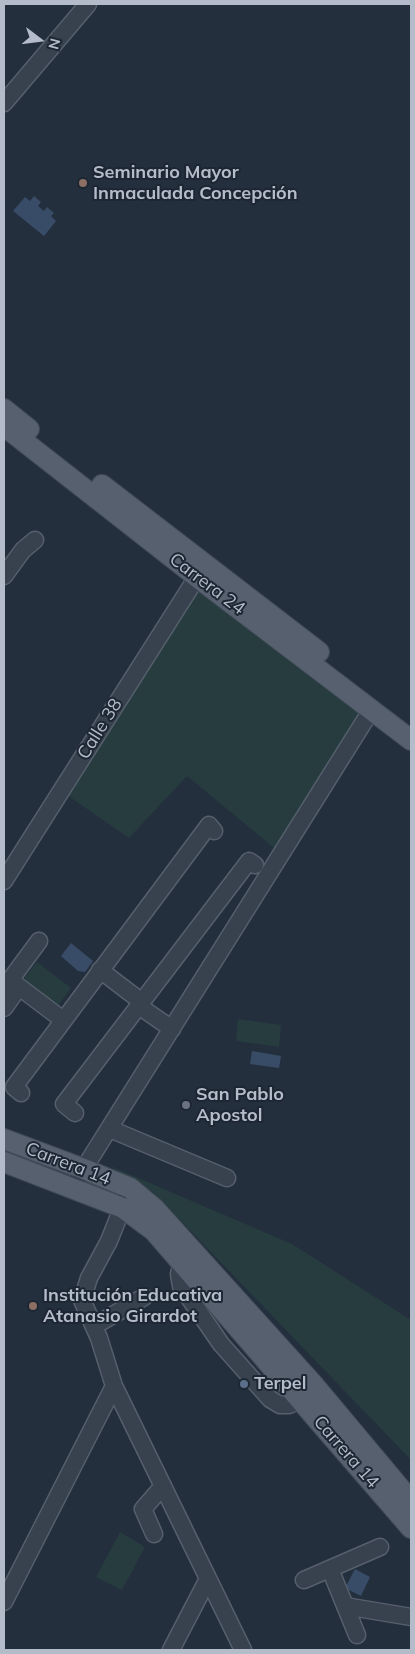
<!DOCTYPE html>
<meta charset="utf-8">
<style>
body{margin:0}
#map{position:relative;width:415px;height:1654px;overflow:hidden;background:#242f3e;font-family:Mulish,sans-serif}
canvas{display:block}
.frame{position:absolute;inset:0;border:5px solid #b4bcc9;pointer-events:none}
.north{position:absolute;left:15px;top:15px;width:50px;height:50px;-webkit-text-stroke:4px #1d2633;paint-order:stroke;rotate:105deg;font-size:14px;font-weight:700;line-height:20px;text-align:center;color:#b4bcc9}
.north::after{content:'';display:block;margin:auto;width:18px;height:22px;background:#b4bcc9;clip-path:polygon(50% 0,100% 100%,50% 72%,0 100%)}
</style>
<div id="map">
<canvas width="415" height="1654"></canvas>
<div class="frame"></div>
<div class="north">N</div>
</div>
<script>
const c = document.querySelector('canvas').getContext('2d');
c.lineJoin = 'round';
function fill(path, color) {
  c.fillStyle = color;
  c.fill(path, 'evenodd');
}
function toPath(rows) {
  const path = new Path2D();
  for (const r of rows) {
    path.moveTo(r[0], r[1]);
    for (let i = 2; i < r.length; i += 2) path.lineTo(r[i], r[i + 1]);
  }
  return path;
}
function strokePath(path, color, width, dash) {
  c.strokeStyle = color;
  c.lineWidth = width;
  c.lineCap = dash ? 'butt' : 'round';
  c.setLineDash(dash || []);
  c.stroke(path);
}
function write(font, color, halo, rows, align = 'center') {
  c.font = font + ' Mulish,sans-serif';
  c.lineWidth = 4;
  c.setLineDash([]);
  c.textBaseline = 'middle';
  c.strokeStyle = halo;
  c.fillStyle = color;
  for (const [text, x, y, turn = 0] of rows) {
    c.save();
    c.translate(x, y);
    c.rotate((+turn || 0) * Math.PI / 180);
    c.textAlign = isNaN(turn) ? turn : align;
    if (halo) c.strokeText(text, 0, 0);
    c.fillText(text, 0, 0);
    c.restore();
  }
}
const green = toPath([
 [197,584,365,711,274,848,187,776,129,838,64,793],
 [37,962,71,988,58,1006,23,980],
 [238,1019,281,1025,279,1047,236,1041],
 [108,1165,292,1244,411,1320,411,1460,154,1193],
 [120,1532,145,1547,122,1590,96,1577]
]);
const water = toPath([
 [34,196,41,202,38,206,44,211,47,207,54,213,51,216,56,221,44,236,13,211,25,197,30,201],
 [71,943,93,961,85,972,78,971,61,956],
 [252,1051,281,1056,279,1068,250,1064],
 [355,1569,370,1577,361,1596,345,1588]
]);
const minor = toPath([
 [4,103,88,4],
 [4,576,23,550,35,540],
 [4,881,197,577],
 [100,970,142,1002],
 [10,980,63,1020],
 [5,987,39,941],
 [139,1006,172,1029],
 [4,1008,19,987],
 [21,1093,14,1087,209,825,214,831],
 [75,1113,64,1104,249,861,255,865],
 [110,1129,227,1178],
 [78,1178,372,709],
 [130,1188,109,1241,89,1278,82,1300,99,1338,114,1386,243,1650],
 [182,1263,179,1274,181,1286,221,1344,270,1399,280,1405,289,1405,301,1399,307,1392],
 [94,1326,144,1297],
 [154,1534,143,1509,163,1486],
 [330,1569,357,1635],
 [304,1580,380,1547],
 [4,1602,114,1386],
 [345,1606,411,1617],
 [171,1650,208,1579]
]);
const major = toPath([
 [4,409,29,429],
 [4,426,197,577,411,740],
 [102,485,319,652],
 [4,1139,84,1169,130,1188,155,1209,313,1384,411,1501],
 [4,1162,123,1208,154,1231,411,1528]
]);
const markers = [
 [83,183,5,"#8d6e63"],
 [186,1105,5,"#6b7280"],
 [33,1306,5,"#8d6e63"],
 [244,1384,5,"#5c6f8a"]
];
const poiNames = [
 ["Seminario Mayor",93,173],
 ["Inmaculada Concepción",93,194],
 ["San Pablo",196,1095],
 ["Apostol",196,1116],
 ["Institución Educativa",43,1296],
 ["Atanasio Girardot",43,1317],
 ["Terpel",254,1384]
];
const streetNames = [
 ["Carrera 24",207,584,37],
 ["Calle 38",100,729,-58],
 ["Carrera 14",68,1164,21],
 ["Carrera 14",346,1452,49]
];
fill(green, '#263c3f');
fill(water, '#394c67');
strokePath(minor, '#565f6c', 19);
strokePath(major, '#414a57', 22);
strokePath(minor, '#38414e', 16);
strokePath(major, '#56606e', 20);
for (const [x, y, r, color] of markers) {
  const dot = new Path2D();
  dot.arc(x, y, r, 0, 2 * Math.PI);
  c.fillStyle = color;
  c.fill(dot);
  strokePath(dot, '#1d2633', 2);
}
write('bold 18px', '#b4bcc9', '#1d2633', poiNames, 'left');
write('18px', '#b4bcc9', '#1d2633', streetNames);
</script>
